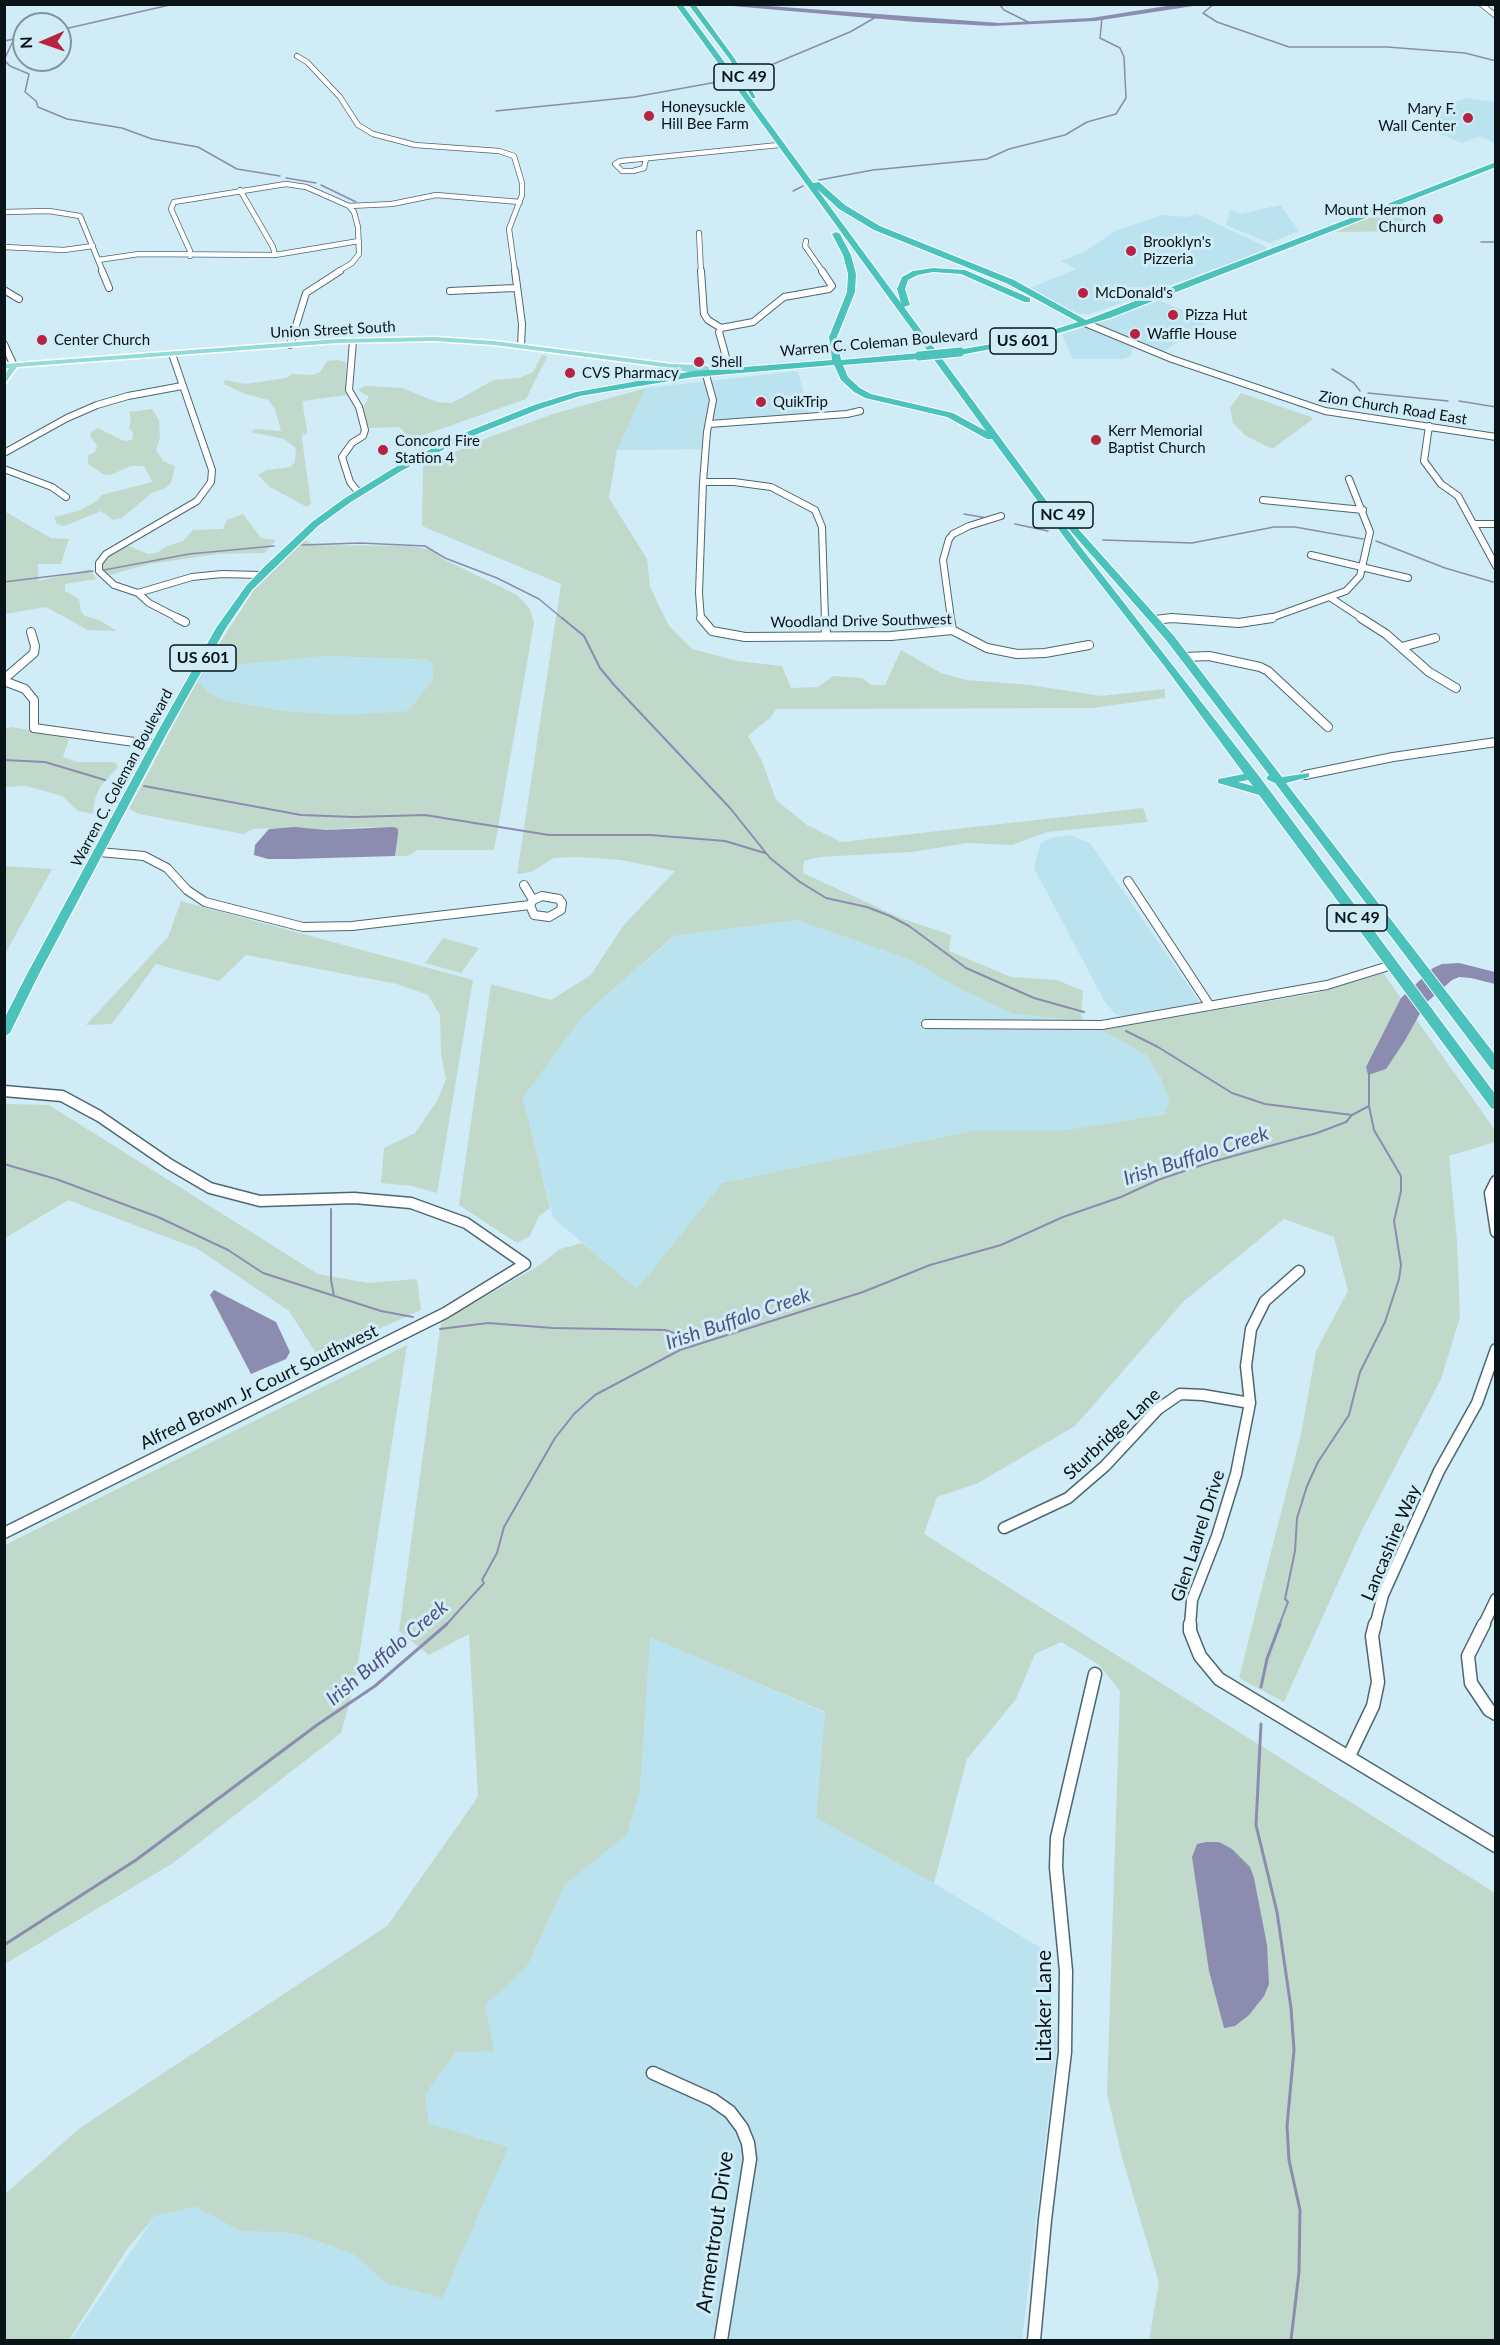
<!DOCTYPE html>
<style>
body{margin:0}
#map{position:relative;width:1500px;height:2345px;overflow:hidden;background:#cfecf7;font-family:Lato,sans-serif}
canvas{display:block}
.frame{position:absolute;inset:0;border:6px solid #091418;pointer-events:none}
.north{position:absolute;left:12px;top:12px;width:60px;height:60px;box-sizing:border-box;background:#cfecf7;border:2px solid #80969e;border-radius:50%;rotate:268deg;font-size:16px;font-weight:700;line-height:24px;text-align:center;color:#091418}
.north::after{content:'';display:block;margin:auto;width:21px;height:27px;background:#b5233e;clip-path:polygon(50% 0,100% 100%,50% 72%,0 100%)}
</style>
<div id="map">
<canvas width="1500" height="2345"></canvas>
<div class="frame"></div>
<div class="north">N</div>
</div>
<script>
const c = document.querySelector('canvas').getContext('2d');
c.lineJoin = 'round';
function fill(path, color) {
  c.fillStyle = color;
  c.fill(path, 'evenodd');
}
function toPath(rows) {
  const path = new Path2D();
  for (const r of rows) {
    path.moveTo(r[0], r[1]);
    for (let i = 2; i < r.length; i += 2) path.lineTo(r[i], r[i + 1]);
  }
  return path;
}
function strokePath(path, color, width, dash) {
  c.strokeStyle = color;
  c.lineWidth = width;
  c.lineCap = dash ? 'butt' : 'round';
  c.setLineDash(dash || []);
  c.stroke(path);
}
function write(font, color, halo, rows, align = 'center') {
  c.font = font + ' Lato,sans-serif';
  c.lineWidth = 6;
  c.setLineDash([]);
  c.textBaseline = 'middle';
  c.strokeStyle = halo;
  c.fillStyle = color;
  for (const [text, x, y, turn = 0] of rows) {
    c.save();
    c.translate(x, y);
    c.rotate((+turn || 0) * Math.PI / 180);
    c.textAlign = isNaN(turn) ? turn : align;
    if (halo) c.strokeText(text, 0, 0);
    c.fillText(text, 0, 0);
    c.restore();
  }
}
const built = toPath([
 [1466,98,1495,102,1495,143,1480,136,1462,143,1433,131,1448,125,1431,112],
 [1280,205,1299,231,1269,243,1226,225,1230,209,1240,214],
 [1197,214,1266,247,1266,251,1090,314,1081,314,1069,310,1031,288,1076,269,1061,261,1084,252,1117,230,1163,215,1187,217],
 [1158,300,1209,321,1161,353,1138,348,1133,348,1130,357,1123,359,1073,359,1062,335],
 [798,371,809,415,711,422,708,449,617,450,646,388],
 [325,656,427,660,432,665,433,679,408,711,345,715,282,711,223,700,210,694,197,681,204,668],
 [1070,835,1090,843,1196,997,1199,1003,1194,1006,1128,1018,1115,1014,1105,1002,1034,868,1040,844,1050,838],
 [797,920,911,960,954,986,1013,1014,1084,1021,1146,1055,1161,1078,1169,1101,1165,1114,1059,1131,971,1131,722,1183,637,1289,553,1218,523,1098,583,1016,675,936],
 [649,1636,825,1713,816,1818,934,1883,1044,1950,1057,2043,1022,2340,71,2340,155,2216,196,2207,240,2231,294,2233,354,2254,386,2282,429,2124,425,2095,456,2052,484,2005,527,1967,565,1885,627,1833,640,1791]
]);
const green = toPath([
 [1375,214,1391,215,1401,218,1419,231,1335,232],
 [542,355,547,357,526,399,412,439,399,427,369,428,363,408,369,396,360,392,359,389,365,386,402,388,437,402,452,403,494,380,519,378,533,372],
 [338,360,346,362,345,391,347,395,302,401,307,430,307,435,303,433,302,439,311,504,307,507,270,487,258,475,267,470,291,467,295,462,296,448,284,439,251,432,255,429,281,431,275,409,268,400,243,393,224,384,225,380,245,384,287,378,292,374,313,375,320,372,327,361],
 [646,388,617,450,609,498,647,559,650,587,669,626,692,649,737,661,782,666,791,688,818,687,833,676,862,678,871,685,885,685,901,650,941,673,966,680,1030,685,1101,696,1165,689,1165,698,1092,708,776,709,771,717,748,736,762,761,776,800,807,825,841,842,1143,808,1148,822,1047,832,1012,845,967,843,912,852,819,857,804,861,803,873,903,919,951,935,949,951,1011,977,1057,980,1083,991,1081,1015,1084,1021,1013,1014,954,986,911,960,797,920,674,936,583,1016,523,1098,550,1208,539,1216,530,1236,517,1243,459,1205,491,984,551,1000,591,975,623,926,675,871,621,860,578,857,554,858,531,872,517,874,561,584,422,526,423,466,487,438,553,414],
 [1241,393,1311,417,1313,419,1272,449,1246,436,1233,423,1230,408],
 [152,409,159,420,160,437,156,450,163,461,175,466,171,483,165,488,152,493,122,518,113,520,101,511,64,526,57,524,54,517,78,511,97,501,102,495,152,482,144,466,131,466,110,475,103,474,88,464,88,455,95,452,97,446,90,436,91,432,98,428,124,441,132,440,133,433,129,427,131,422,129,412],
 [4,511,51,538,69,539,61,564,38,564,38,581,90,569,96,579,65,584,65,591,79,599,81,612,85,616,99,620,117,631,88,630,46,607,5,614],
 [243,514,261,538,276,540,264,553,217,554,149,564,106,576,103,573,102,565,106,558,127,545,148,554,157,553,165,547,183,541,193,530,223,529,227,520],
 [304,540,316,545,410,546,432,550,441,558,517,595,530,609,534,623,494,850,418,850,407,856,395,856,398,829,365,827,326,830,276,828,253,829,243,834,139,814,129,809,197,681,210,694,223,700,282,711,345,715,408,711,433,679,432,664,427,660,410,659,325,656,204,668,254,590],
 [12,727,34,731,46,735,65,737,69,740,63,757,77,762,115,762,118,767,100,787,95,799,93,814,78,811,62,796,27,786,5,787,5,729],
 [5,866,52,869,5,954,4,866],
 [181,901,473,980,437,1193,411,1186,381,1183,384,1148,415,1133,437,1101,446,1079,441,1054,440,1015,428,995,397,984,246,955,219,981,156,964,112,1024,86,1025,168,937],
 [443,938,479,948,461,973,425,963],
 [1383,973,1495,1130,1495,1142,1449,1156,1457,1241,1460,1317,1441,1379,1361,1532,1284,1702,1239,1678,1301,1434,1316,1351,1348,1291,1334,1237,1284,1219,1184,1301,1075,1426,978,1483,937,1497,924,1534,1495,1893,1495,2340,1149,2340,1159,2283,1122,2157,1107,2094,1120,1691,1098,1664,1061,1642,1035,1654,1016,1699,967,1759,934,1883,816,1818,825,1712,650,1637,640,1791,627,1834,565,1885,527,1967,485,2005,494,2051,456,2052,425,2095,429,2124,508,2147,442,2298,386,2283,354,2254,294,2233,240,2231,196,2207,155,2216,127,2249,69,2340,5,2340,4,2195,80,2128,387,1926,478,1797,469,1634,429,1655,399,1631,441,1322,540,1265,560,1249,582,1243,637,1289,722,1183,971,1131,1059,1131,1165,1114,1169,1101,1161,1078,1146,1055,1101,1030,1317,993],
 [5,1104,49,1105,318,1274,368,1283,417,1279,421,1310,318,1356,289,1311,198,1249,68,1200,5,1238],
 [407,1345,355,1683,341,1733,173,1863,5,1964,5,1545]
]);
const water = toPath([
 [721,5,755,5,1000,23,1091,18,1173,5,1200,5,1095,21,993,26,916,22],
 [295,827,326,830,394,827,398,829,398,834,395,856,292,859,268,859,254,855,255,845,269,829],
 [1459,963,1495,972,1495,984,1471,978,1459,977,1452,980,1426,1003,1404,1042,1386,1069,1368,1075,1366,1067,1401,998,1433,968,1442,964],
 [214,1290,276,1322,290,1352,286,1359,251,1374,210,1295],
 [1206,1842,1219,1842,1232,1849,1250,1867,1254,1878,1267,1945,1269,1984,1264,1996,1249,2015,1235,2026,1224,2028,1209,1971,1192,1857,1197,1844]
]);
const streamFar2 = toPath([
 [999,4,1004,10,1030,23],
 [1214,4,1203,13,1217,22,1289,47,1387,47,1465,53,1496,61],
 [60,30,174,4],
 [4,41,24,37],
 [4,60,10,66,29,74,25,92,36,101,38,107,67,119,122,128,152,139,198,147,237,169,280,176],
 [4,60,14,39],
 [747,75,850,32,876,17],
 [496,111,634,97,728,80],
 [286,178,316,183],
 [819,180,873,170,987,159,1009,149,1065,135,1087,122,1116,114,1126,98,1124,57,1120,48,1100,38,1102,18],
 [321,185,356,202],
 [793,191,803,186],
 [1481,242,1496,242],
 [1332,369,1354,383,1360,391],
 [1368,393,1448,401],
 [1459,401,1496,407],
 [964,514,987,518],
 [1015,524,1048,531],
 [1103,540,1192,543,1274,527,1295,527,1363,539],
 [1376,541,1445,568,1493,582],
 [302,545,360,543,425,546,445,558,497,578,539,599,563,619],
 [104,570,189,554,274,546],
 [4,582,93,571]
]);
const streamFar1 = toPath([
 [562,618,584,636,600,668,615,686,730,808,770,858,800,882,826,898,867,907,890,916,909,926,966,968,1034,998,1084,1012],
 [4,760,45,762,105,780],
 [144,786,301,815,354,817,425,815,549,835,650,835,725,841,765,853],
 [1126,1031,1158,1047,1232,1093,1265,1104,1352,1115],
 [4,1164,56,1179,158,1217,228,1250,263,1273,381,1311,413,1317],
 [331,1209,331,1280,334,1296],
 [440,1329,488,1323,553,1328,665,1330,691,1338,694,1346],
 [445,1626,484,1583,482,1580,497,1553,504,1527,555,1438,574,1414,595,1395,680,1350,863,1292,930,1265,1001,1245,1063,1217,1121,1197,1158,1180,1208,1163,1317,1133,1346,1122,1352,1115,1369,1106,1369,1074],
 [1279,1626,1288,1602,1285,1599,1295,1551,1297,1518,1307,1486,1318,1462,1349,1415,1360,1372,1385,1322,1399,1279,1401,1265,1394,1221,1401,1191,1401,1176,1374,1130,1369,1106]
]);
const stream = toPath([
 [1261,1687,1267,1659,1280,1624],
 [1261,1724,1256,1825,1277,1912,1291,2008,1294,2050,1287,2126,1289,2160,1300,2210,1299,2272,1291,2340],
 [4,1945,136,1860,317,1725,375,1686,447,1624]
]);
const minorFar4 = toPath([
 [1481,4,1496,16],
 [297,56,307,62,340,97,358,125,373,134,415,145,499,151,514,156,522,183,522,195,509,229,515,272],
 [646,159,644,168,633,171,622,171,615,164,620,161,779,145],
 [240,190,273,247,275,255],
 [349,206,392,204,436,195,520,202],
 [4,212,49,211,80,216,103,272],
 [699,233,701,272],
 [806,241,805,246,823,272],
 [4,247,64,250,93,246],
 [190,256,190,251,171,209,174,202,286,184,306,187,349,206,354,212,358,227,359,254,352,263,337,272],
 [98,260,139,254,275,255,359,241]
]);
const minorFar3 = toPath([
 [102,271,109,288],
 [515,271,522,324,521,346],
 [701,271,704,314,708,320,721,328],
 [4,290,19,299],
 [450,291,515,288],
 [1085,323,1172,359,1325,411,1496,437],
 [353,341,349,390,359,407,365,430,363,436,352,443,342,457,350,482,359,493],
 [4,344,14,366],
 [290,345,306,293,340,271],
 [172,354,212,470,211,482,197,501,106,554,99,563,99,571,114,585,138,593,192,577,222,574,261,575],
 [729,368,719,332,721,328,753,322,784,297,829,289,832,286,822,271],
 [709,424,847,414,860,411],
 [1429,426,1424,461,1441,484,1458,496,1496,566],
 [4,453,67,418,97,405,128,396,182,386],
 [4,469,52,487,66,497],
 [703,482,734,482,771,487,815,510,822,527,825,619],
 [1263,500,1363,510],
 [1474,524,1496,524],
 [1311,555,1408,578],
 [138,593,149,603,180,619],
 [1331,598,1363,619],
 [701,619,699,593,703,482,707,432,713,400,706,375],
 [951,619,943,560,949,539,953,534,969,526,1001,516],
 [1162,619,1187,619],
 [1268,619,1346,591,1360,576,1370,532,1349,479]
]);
const minorFar2 = toPath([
 [177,618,185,622],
 [701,618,712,631,745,637,891,636,952,630,987,648,1017,654,1045,653,1089,645],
 [825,618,826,635],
 [950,618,952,630],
 [1361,618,1386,634,1429,672,1456,688],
 [1155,620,1172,618,1239,623,1272,618],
 [1402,647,1435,638],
 [1184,657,1209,656,1260,667,1268,671,1328,727],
 [4,679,34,653,35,646,31,632],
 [4,681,25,689,34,700,34,728,156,745],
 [1305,775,1393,757,1496,742],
 [99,852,144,856,167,868,187,890,205,902,303,927,352,926,530,905],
 [1128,881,1210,1006],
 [524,885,533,900],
 [542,896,559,899,562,903,561,910,549,917,534,915,530,905,533,900,542,896],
 [926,1024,1102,1025,1327,985,1392,965]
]);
const minorFar1 = toPath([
 [4,1091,62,1096,99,1116,169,1164,210,1188,260,1201,354,1198,411,1203,466,1223,525,1264,445,1313,4,1533],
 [1496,1181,1490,1193,1496,1232],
 [1004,1528,1068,1498,1105,1466,1158,1409,1180,1394,1203,1395,1250,1403],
 [1190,1626,1192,1600,1217,1536,1236,1474,1250,1403,1246,1366,1251,1329,1265,1301,1299,1271],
 [1375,1626,1383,1595,1439,1471,1477,1403,1496,1349],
 [1483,1626,1496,1599]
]);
const minor = toPath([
 [1190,1624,1190,1631,1200,1656,1219,1679,1496,1846],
 [1484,1624,1468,1656,1471,1683,1489,1710,1496,1714],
 [1349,1756,1373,1706,1378,1682,1372,1636,1375,1624],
 [653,2073,713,2100,730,2112,742,2128,748,2143,750,2159,721,2340],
 [1034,2340,1045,2220,1065,2052,1066,1971,1056,1867,1057,1838,1095,1674]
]);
const major = toPath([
 [435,337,494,341,672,364,705,365,709,367,710,375,706,377,672,368,494,345,435,341,338,343,17,367,4,385,4,376,9,368,4,368,4,364,338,339,435,337]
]);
const highway = toPath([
 [675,4,682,4,813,183,819,182,845,205,880,226,1014,280,1086,320,1496,162,1496,167,1110,318,1028,342,960,355,956,352,957,350,1027,338,1078,322,1008,284,874,230,839,209,817,189,901,303,897,289,902,277,913,271,933,268,965,270,1030,298,1030,302,1024,302,961,274,933,272,918,275,908,280,905,289,910,305,904,307,1079,545,1259,776,1496,1095,1496,1110,1491,1108,1259,795,1218,783,1218,779,1244,774,1165,667,1073,549,992,439,987,439,947,417,865,398,854,392,841,380,834,365,694,377,580,396,540,409,465,439,403,470,351,502,318,526,252,590,226,628,168,731,38,976,10,1033,4,1037,4,1019,26,976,158,731,216,628,246,586,265,566,312,522,345,498,397,466,459,435,534,405,576,392,694,371,832,360,829,337,847,292,848,274,843,255,832,234,836,232,840,234,851,255,856,274,855,292,837,337,841,360,919,353,923,356,919,359,843,365,848,377,860,388,871,394,953,413,986,431,675,4],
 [1248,780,1253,786,1238,782,1248,780],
 [688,4,695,4,735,59,756,98,752,98,730,60,688,4],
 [1067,523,1073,523,1174,636,1282,777,1309,773,1309,777,1286,783,1496,1056,1496,1071,1491,1069,1275,783,1268,780,1266,778,1269,775,1166,640,1067,527,1067,523]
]);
const highwayBridge = toPath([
 [919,356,960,352]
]);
const markers = [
 [649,116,6,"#b5233e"],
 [1468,118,6,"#b5233e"],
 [1438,219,6,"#b5233e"],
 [1131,251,6,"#b5233e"],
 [1083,293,6,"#b5233e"],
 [1173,315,6,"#b5233e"],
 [1135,334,6,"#b5233e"],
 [42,340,6,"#b5233e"],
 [699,362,6,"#b5233e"],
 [570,373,6,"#b5233e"],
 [761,402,6,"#b5233e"],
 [1096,440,6,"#b5233e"],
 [383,450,6,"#b5233e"]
];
const farPoinames = [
 ["Honeysuckle",661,107],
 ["Hill Bee Farm",661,124],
 ["Mary F.",1456,109,"right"],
 ["Wall Center",1456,126,"right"],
 ["Mount Hermon",1426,210,"right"],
 ["Church",1426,227,"right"],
 ["Brooklyn's",1143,242],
 ["Pizzeria",1143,259],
 ["McDonald's",1095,293],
 ["Pizza Hut",1185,315],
 ["Waffle House",1147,334],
 ["Center Church",54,340],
 ["Shell",711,362],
 ["CVS Pharmacy",582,373],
 ["QuikTrip",773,402],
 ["Kerr Memorial",1108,431],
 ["Baptist Church",1108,448],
 ["Concord Fire",395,441],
 ["Station 4",395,458]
];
const farStreetnames = [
 ["Union Street South",333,330,-3],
 ["Warren C. Coleman Boulevard",879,343,-5],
 ["Zion Church Road East",1393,408,9],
 ["Woodland Drive Southwest",861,621,-1],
 ["Warren C. Coleman Boulevard",122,778,-62]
];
const shields = [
 [744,77,60],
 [1023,341,66],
 [1063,515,60],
 [203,658,66],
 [1357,918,60]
];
const shieldNames = [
 ["NC 49",744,77],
 ["US 601",1023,341],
 ["NC 49",1063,515],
 ["US 601",203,658],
 ["NC 49",1357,918]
];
const streetNames = [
 ["Alfred Brown Jr Court Southwest",259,1387,-26],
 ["Sturbridge Lane",1112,1434,-43],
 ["Glen Laurel Drive",1198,1536,-72],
 ["Lancashire Way",1391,1543,-67]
];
const waterNames = [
 ["Irish Buffalo Creek",1196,1156,-18],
 ["Irish Buffalo Creek",738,1319,-19],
 ["Irish Buffalo Creek",387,1653,-40]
];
const nearStreetnames = [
 ["Litaker Lane",1044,2006,-90],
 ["Armentrout Drive",715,2232,-82]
];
fill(built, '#bbe2ef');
fill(green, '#c1d9cb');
fill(water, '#8b8caf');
strokePath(streamFar2, '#8b8caf', 1.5);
strokePath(streamFar1, '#8b8caf', 2);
strokePath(stream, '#8b8caf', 3);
strokePath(minorFar4, '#4d6771', 6);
strokePath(minorFar3, '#4d6771', 8);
strokePath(minorFar2, '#4d6771', 10);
strokePath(minorFar1, '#4d6771', 13);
strokePath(minor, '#4d6771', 15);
strokePath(major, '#fff', 3);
strokePath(highway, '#fff', 2);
strokePath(minorFar4, '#fff', 4.5);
strokePath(minorFar3, '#fff', 6);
strokePath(minorFar2, '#fff', 8);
strokePath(minorFar1, '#fff', 10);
strokePath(minor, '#fff', 12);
fill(major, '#94dad7');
fill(highway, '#4cc2bd');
strokePath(highwayBridge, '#fff', 11, []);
strokePath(highwayBridge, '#4cc2bd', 9);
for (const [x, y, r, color] of markers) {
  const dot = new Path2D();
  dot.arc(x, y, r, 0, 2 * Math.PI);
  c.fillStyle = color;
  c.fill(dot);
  strokePath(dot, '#cfecf7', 2);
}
write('15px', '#091418', '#cfecf7', farPoinames, 'left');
write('15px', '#091418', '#cfecf7', farStreetnames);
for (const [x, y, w] of shields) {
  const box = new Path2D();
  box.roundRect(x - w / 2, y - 13, w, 26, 4.5);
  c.fillStyle = '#cfecf7';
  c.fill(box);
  strokePath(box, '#091418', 1.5);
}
write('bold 16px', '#091418', null, shieldNames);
write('18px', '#091418', '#cfecf7', streetNames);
write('italic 20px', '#525083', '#cfecf7', waterNames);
write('21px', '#091418', '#cfecf7', nearStreetnames);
</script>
